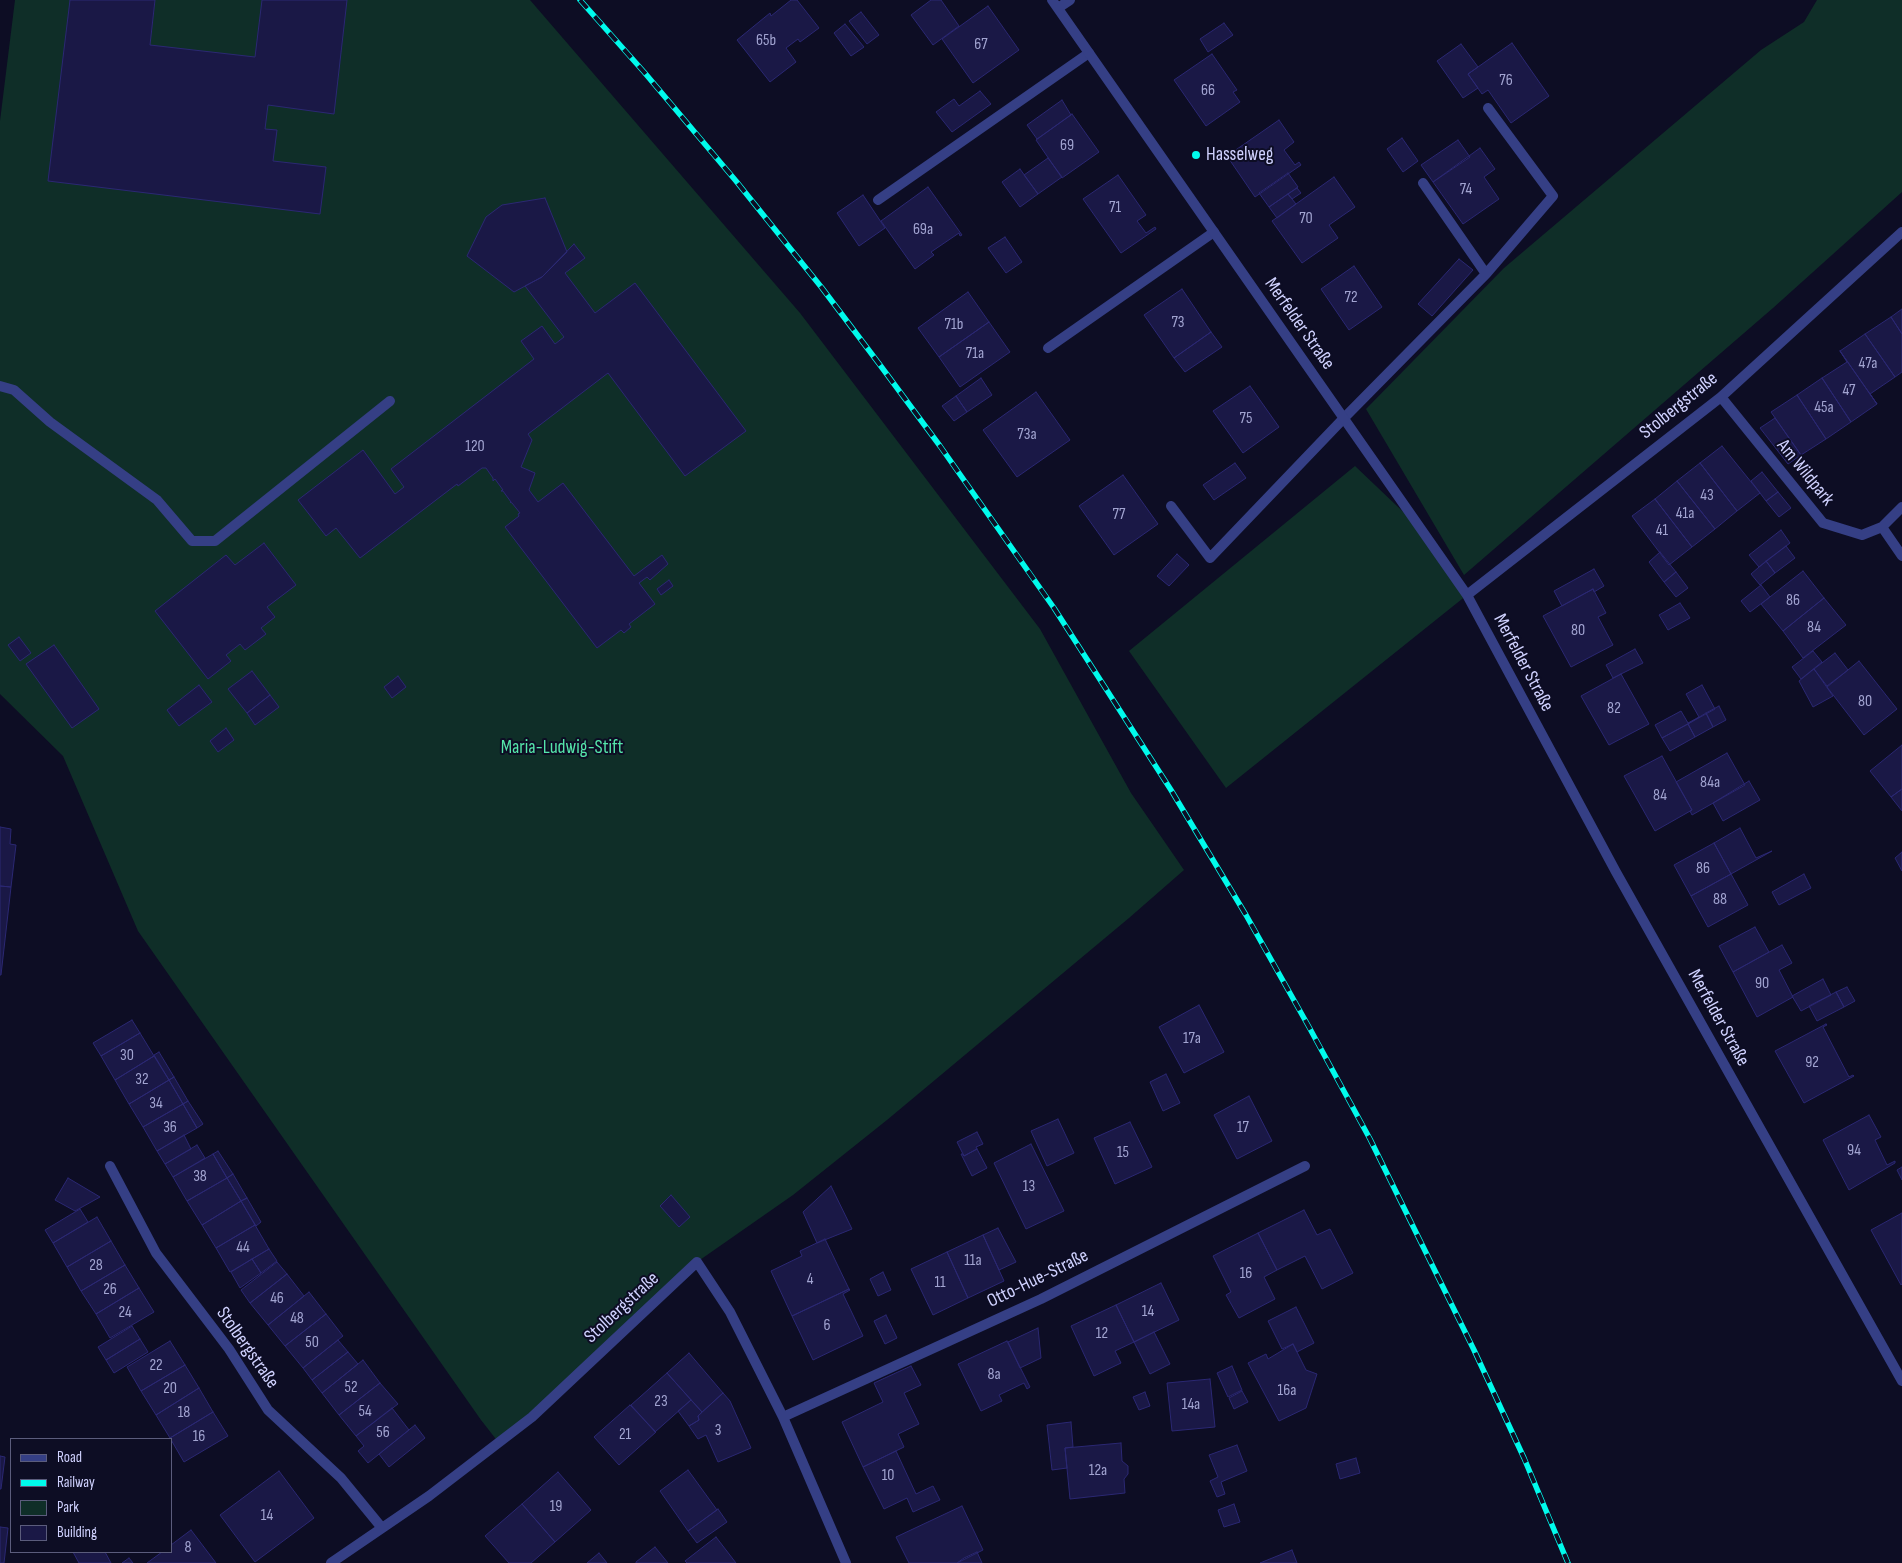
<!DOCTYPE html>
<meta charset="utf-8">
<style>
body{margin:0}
#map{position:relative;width:1902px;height:1563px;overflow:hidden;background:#0d0d24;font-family:"Sofia Sans Condensed",sans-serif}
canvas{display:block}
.legend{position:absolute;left:10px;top:1438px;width:162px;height:115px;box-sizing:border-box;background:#0d0d24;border:1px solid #5b5c7c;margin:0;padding:6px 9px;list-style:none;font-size:15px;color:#d0d2ff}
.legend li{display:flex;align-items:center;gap:10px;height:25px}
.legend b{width:25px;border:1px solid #5b5c7c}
</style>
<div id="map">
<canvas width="1902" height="1563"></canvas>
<ul class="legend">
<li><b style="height:6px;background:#353f85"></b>Road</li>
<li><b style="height:6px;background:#00fbec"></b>Railway</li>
<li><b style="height:14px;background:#0f2e28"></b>Park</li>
<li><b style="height:14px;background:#1a1846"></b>Building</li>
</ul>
</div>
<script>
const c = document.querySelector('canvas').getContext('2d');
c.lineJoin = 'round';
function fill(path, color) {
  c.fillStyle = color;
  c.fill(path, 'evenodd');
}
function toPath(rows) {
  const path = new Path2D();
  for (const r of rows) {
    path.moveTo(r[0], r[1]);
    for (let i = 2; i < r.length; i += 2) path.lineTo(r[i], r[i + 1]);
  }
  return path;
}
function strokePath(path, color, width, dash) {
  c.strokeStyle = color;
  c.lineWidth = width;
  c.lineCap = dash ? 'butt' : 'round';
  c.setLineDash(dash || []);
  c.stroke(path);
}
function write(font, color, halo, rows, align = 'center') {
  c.font = font + ' "Sofia Sans Condensed",sans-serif';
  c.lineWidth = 4;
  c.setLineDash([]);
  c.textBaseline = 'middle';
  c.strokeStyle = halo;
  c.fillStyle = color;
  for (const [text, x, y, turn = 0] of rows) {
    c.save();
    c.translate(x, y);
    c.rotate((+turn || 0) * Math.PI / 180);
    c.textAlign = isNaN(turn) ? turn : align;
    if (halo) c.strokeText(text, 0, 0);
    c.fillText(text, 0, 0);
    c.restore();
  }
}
const green = toPath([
 [15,0,530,0,800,313,1040,629,1131,793,1184,870,1129,918,887,1120,793,1195,697,1262,499,1443,481,1420,138,931,63,756,0,694,0,121],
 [1817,0,1902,0,1902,192,1773,308,1464,575,1366,409,1504,268,1761,50,1804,22],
 [1355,466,1418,526,1467,595,1226,788,1129,651]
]);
const building = toPath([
 [70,0,155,0,150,45,255,57,262,0,347,0,334,114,268,105,265,129,277,130,273,161,326,167,320,214,48,181,70,0],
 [791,0,797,0,819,28,800,42,798,39,786,48,796,62,770,82,737,40,770,13,771,16,791,0],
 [931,0,941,0,959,26,933,45,911,15,931,0],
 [988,6,1019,50,973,83,942,39,988,6],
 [861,12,879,35,867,44,849,21,861,12],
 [1224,23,1233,35,1208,52,1200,39,1224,23],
 [845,24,864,47,851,56,834,33,845,24],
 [1512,43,1549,96,1511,123,1488,90,1482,94,1468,74,1512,43],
 [1461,44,1478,67,1468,74,1478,88,1463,98,1437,61,1461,44],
 [1212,54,1237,90,1233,92,1240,102,1206,126,1174,80,1212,54],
 [980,91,991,104,952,132,936,112,954,99,959,106,980,91],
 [1062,100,1071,115,1037,139,1027,125,1062,100],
 [1072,114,1099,152,1062,178,1036,140,1072,114],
 [1279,120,1294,142,1284,150,1295,165,1299,162,1301,165,1255,197,1227,156,1279,120],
 [1402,138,1418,161,1403,172,1387,149,1402,138],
 [1458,140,1470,157,1433,182,1421,165,1458,140],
 [1480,148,1495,169,1484,177,1499,199,1463,224,1433,182,1480,148],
 [1048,158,1062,177,1038,194,1024,175,1048,158],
 [1020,169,1038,194,1020,207,1002,182,1020,169],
 [1288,173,1298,187,1269,207,1259,193,1288,173],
 [1118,175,1146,215,1137,221,1146,233,1155,227,1156,229,1121,253,1083,199,1118,175],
 [1334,177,1355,207,1329,225,1338,238,1302,263,1272,221,1334,177],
 [928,187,962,235,960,236,959,233,931,252,934,255,915,269,881,221,928,187],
 [1297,188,1301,193,1292,199,1288,194,1297,188],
 [1288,194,1296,204,1277,218,1269,207,1288,194],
 [863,195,885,228,859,246,837,213,863,195],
 [545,198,567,252,542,277,514,292,467,256,486,217,502,205,545,198],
 [1005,237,1022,262,1006,273,988,248,1005,237],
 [574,244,585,258,565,273,595,313,635,283,746,431,685,476,608,373,528,434,532,440,521,467,535,473,529,490,538,502,563,483,634,576,662,555,668,564,650,580,647,577,639,583,655,604,629,624,631,627,624,633,621,630,597,648,505,527,519,516,518,514,520,513,512,503,510,502,511,502,503,491,501,491,503,490,495,479,493,481,493,478,486,468,482,468,458,486,457,484,360,558,336,528,326,536,298,500,363,450,395,494,404,487,391,469,534,359,521,341,542,326,555,344,564,337,525,286,542,277,574,244],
 [1459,259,1473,270,1432,316,1418,304,1459,259],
 [1354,266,1382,307,1349,330,1321,289,1354,266],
 [1182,289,1211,332,1174,358,1144,315,1182,289],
 [968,292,989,322,939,357,918,328,968,292],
 [1902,309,1902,334,1891,317,1902,309],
 [1891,317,1902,334,1902,372,1895,377,1865,334,1891,317],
 [989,322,1010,352,960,387,939,357,989,322],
 [1211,332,1222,347,1185,372,1174,358,1211,332],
 [1865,334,1895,377,1870,394,1877,404,1840,351,1865,334],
 [1840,351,1877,404,1851,422,1822,378,1847,362,1840,351],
 [981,378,992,395,967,412,956,396,981,378],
 [1822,378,1851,422,1826,439,1797,395,1822,378],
 [1250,386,1279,427,1243,453,1213,411,1250,386],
 [1036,392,1070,440,1017,477,983,430,1036,392],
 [1797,395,1826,439,1801,455,1771,412,1797,395],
 [956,396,967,412,954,421,942,406,956,396],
 [1775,418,1801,455,1788,464,1760,428,1775,418],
 [1722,446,1760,493,1737,511,1700,463,1722,446],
 [1235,463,1246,478,1214,500,1203,485,1235,463],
 [1700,463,1737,511,1715,529,1677,481,1700,463],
 [1762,472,1778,492,1766,501,1751,481,1762,472],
 [1123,475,1158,524,1114,555,1079,506,1123,475],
 [1677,481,1715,529,1692,547,1655,499,1677,481],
 [1778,492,1791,508,1779,517,1766,501,1778,492],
 [1655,499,1692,547,1669,565,1632,516,1655,499],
 [1781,530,1790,543,1759,567,1749,555,1781,530],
 [264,543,296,585,267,607,275,617,261,628,266,634,245,650,240,644,226,655,231,661,208,679,155,611,226,555,235,565,264,543],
 [1786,546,1795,558,1775,573,1766,561,1786,546],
 [1660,552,1676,572,1664,582,1649,562,1660,552],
 [1177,554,1189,565,1169,586,1157,576,1177,554],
 [1766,561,1775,573,1760,585,1751,574,1766,561],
 [1594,569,1604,586,1594,592,1593,589,1562,606,1554,591,1594,569],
 [1803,571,1824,598,1783,631,1761,604,1803,571],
 [1676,572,1688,588,1676,597,1664,582,1676,572],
 [669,580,673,586,661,595,657,589,669,580],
 [1761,585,1770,597,1750,612,1741,601,1761,585],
 [1593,589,1606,613,1598,617,1613,645,1571,667,1543,616,1593,589],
 [1824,598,1846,625,1803,658,1783,631,1824,598],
 [1680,603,1690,618,1668,630,1659,615,1680,603],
 [19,637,31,653,20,661,8,645,19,637],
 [54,645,99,709,72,728,26,664,54,645],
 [1635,649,1643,663,1613,678,1606,665,1635,649],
 [1813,651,1822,662,1801,679,1792,667,1813,651],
 [1835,653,1848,670,1827,686,1814,669,1835,653],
 [1859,661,1897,709,1864,735,1827,687,1859,661],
 [1814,669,1833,696,1813,707,1799,681,1814,669],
 [252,671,270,695,247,713,228,689,252,671],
 [1621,674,1649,724,1609,745,1581,696,1621,674],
 [398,676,406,687,392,698,384,687,398,676],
 [199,685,212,702,179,726,167,710,199,685],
 [1702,685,1715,709,1662,738,1655,725,1681,711,1688,723,1699,717,1686,694,1702,685],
 [270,695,279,707,255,725,247,713,270,695],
 [1719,706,1726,720,1713,727,1706,713,1719,706],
 [1706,713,1713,727,1695,737,1688,724,1706,713],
 [1688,724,1695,737,1670,751,1662,738,1688,724],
 [226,728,234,740,218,752,210,741,226,728],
 [1902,745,1902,789,1891,797,1870,771,1902,745],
 [1727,753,1745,785,1692,815,1690,811,1692,810,1676,782,1727,753],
 [1662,756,1692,810,1655,831,1624,776,1662,756],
 [1749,781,1760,800,1723,821,1713,803,1749,781],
 [1902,789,1902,811,1891,797,1902,789],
 [0,827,11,829,10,844,16,845,11,887,0,886,0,827],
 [1740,828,1756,858,1772,851,1731,874,1714,843,1740,828],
 [1714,843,1731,874,1691,896,1674,865,1714,843],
 [1902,852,1902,871,1895,858,1902,852],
 [1731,874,1748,905,1708,927,1691,896,1731,874],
 [1804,874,1811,888,1779,905,1772,892,1804,874],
 [0,886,11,887,1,975,0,975,0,886],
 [1755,927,1769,952,1733,972,1719,946,1755,927],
 [1782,945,1792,963,1779,970,1793,997,1757,1017,1733,972,1782,945],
 [1823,979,1831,995,1801,1011,1792,996,1823,979],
 [1847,987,1855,1001,1844,1007,1836,992,1847,987],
 [1836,992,1844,1007,1817,1021,1809,1006,1836,992],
 [1199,1005,1224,1052,1184,1073,1159,1027,1199,1005],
 [132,1020,140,1033,101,1056,93,1043,132,1020],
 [1826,1024,1827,1025,1823,1027,1849,1077,1853,1075,1854,1076,1804,1103,1775,1051,1826,1024],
 [140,1033,154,1056,115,1080,101,1056,140,1033],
 [159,1052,174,1077,169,1080,154,1055,159,1052],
 [154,1056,169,1080,129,1104,115,1080,154,1056],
 [1166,1074,1180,1103,1163,1111,1150,1082,1166,1074],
 [174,1077,188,1101,183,1104,169,1080,174,1077],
 [169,1080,183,1104,143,1127,129,1104,169,1080],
 [1249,1096,1272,1141,1237,1159,1214,1115,1249,1096],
 [188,1101,203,1124,197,1128,183,1104,188,1101],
 [183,1104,197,1128,157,1151,143,1127,183,1104],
 [1869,1115,1881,1137,1875,1140,1887,1165,1895,1161,1895,1163,1849,1190,1823,1140,1869,1115],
 [1058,1119,1074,1153,1047,1166,1031,1131,1058,1119],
 [1130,1122,1152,1167,1115,1184,1094,1138,1130,1122],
 [977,1132,983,1144,976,1147,977,1149,964,1156,957,1142,977,1132],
 [184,1135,191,1149,165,1164,157,1151,184,1135],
 [1031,1144,1064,1211,1026,1229,994,1163,1031,1144],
 [197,1145,205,1158,173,1177,165,1164,197,1145],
 [977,1149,987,1168,972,1176,961,1154,963,1154,964,1156,977,1149],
 [218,1151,233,1174,227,1178,213,1154,218,1151],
 [213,1154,227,1178,187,1201,173,1177,213,1154],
 [1902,1167,1902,1180,1897,1170,1902,1167],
 [233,1174,247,1198,241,1201,227,1178,233,1174],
 [68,1178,100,1197,75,1211,55,1200,68,1178],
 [227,1178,241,1201,202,1225,187,1201,227,1178],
 [831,1186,852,1229,817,1243,803,1212,831,1186],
 [671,1195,690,1217,679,1227,660,1206,671,1195],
 [247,1198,261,1222,256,1226,241,1201,247,1198],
 [241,1201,255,1225,216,1248,202,1225,241,1201],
 [80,1209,88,1222,53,1243,45,1230,80,1209],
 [1304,1210,1317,1235,1330,1229,1353,1273,1322,1289,1305,1256,1277,1270,1258,1233,1304,1210],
 [1902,1213,1902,1284,1901,1285,1871,1230,1902,1213],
 [97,1217,111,1241,67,1267,53,1243,97,1217],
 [255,1225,269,1249,230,1272,216,1248,255,1225],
 [998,1228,1016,1262,999,1270,983,1235,998,1228],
 [1258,1233,1277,1270,1264,1277,1275,1299,1239,1318,1226,1295,1231,1292,1213,1256,1258,1233],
 [983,1235,1004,1281,968,1298,947,1252,983,1235],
 [825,1239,849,1289,792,1316,771,1271,802,1256,800,1251,825,1239],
 [111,1241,125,1265,81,1291,67,1267,111,1241],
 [269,1249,277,1261,261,1273,252,1259,269,1249],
 [947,1252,968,1298,933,1315,911,1269,947,1252],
 [252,1259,261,1273,240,1288,231,1272,252,1259],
 [277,1262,287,1274,250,1303,241,1290,277,1262],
 [125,1265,139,1288,96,1314,81,1291,125,1265],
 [883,1272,891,1290,878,1296,870,1279,883,1272],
 [287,1274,304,1296,268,1325,250,1303,287,1274],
 [1161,1283,1179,1320,1134,1342,1116,1305,1161,1283],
 [139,1288,154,1312,110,1338,96,1314,139,1288],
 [849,1289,850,1290,843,1294,863,1336,813,1360,792,1316,849,1289],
 [309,1292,326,1314,285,1346,268,1325,309,1292],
 [1116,1305,1134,1342,1115,1351,1121,1363,1094,1376,1071,1326,1116,1305],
 [1296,1307,1314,1343,1297,1352,1293,1344,1282,1349,1268,1321,1296,1307],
 [326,1314,343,1336,303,1368,285,1346,326,1314],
 [886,1315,897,1338,885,1344,874,1321,886,1315],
 [132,1326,140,1339,106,1360,98,1347,132,1326],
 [1038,1328,1041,1358,1020,1368,1008,1342,1038,1328],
 [1154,1332,1170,1364,1150,1374,1134,1342,1154,1332],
 [140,1339,148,1352,114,1373,106,1360,140,1339],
 [338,1340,348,1352,312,1380,303,1368,338,1340],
 [170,1341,185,1365,141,1391,127,1367,170,1341],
 [1007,1341,1030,1387,1027,1389,1024,1383,999,1395,1002,1401,981,1411,958,1364,1007,1341],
 [1293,1344,1306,1370,1317,1374,1306,1408,1279,1421,1248,1363,1266,1354,1268,1359,1293,1344],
 [348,1352,358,1364,322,1393,312,1380,348,1352],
 [689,1353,723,1393,702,1412,667,1373,689,1353],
 [363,1360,380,1383,339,1415,322,1393,363,1360],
 [185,1365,199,1388,156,1415,141,1391,185,1365],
 [911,1366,921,1385,904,1393,919,1424,898,1434,904,1447,863,1467,842,1422,883,1402,874,1383,911,1366],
 [1232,1366,1242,1390,1228,1397,1217,1373,1232,1366],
 [667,1373,691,1400,655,1432,631,1405,667,1373],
 [1210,1379,1215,1427,1172,1431,1167,1383,1210,1379],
 [380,1383,398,1404,356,1436,339,1415,380,1383],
 [199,1388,213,1412,170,1438,156,1415,199,1388],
 [1242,1391,1248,1402,1234,1409,1229,1398,1242,1391],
 [1145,1392,1150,1406,1139,1410,1133,1397,1145,1392],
 [723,1393,730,1401,751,1448,718,1462,706,1435,698,1439,689,1426,699,1420,698,1416,723,1393],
 [691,1400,702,1412,698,1416,699,1420,689,1426,678,1411,691,1400],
 [630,1405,656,1432,619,1465,594,1437,630,1405],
 [392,1408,409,1430,368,1463,358,1451,364,1446,356,1436,392,1408],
 [213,1412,228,1436,184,1462,170,1438,213,1412],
 [1071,1422,1073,1447,1065,1448,1067,1468,1052,1470,1047,1425,1071,1422],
 [415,1425,425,1438,389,1467,379,1454,415,1425],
 [1121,1443,1122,1461,1128,1466,1128,1474,1124,1479,1125,1493,1070,1499,1065,1448,1121,1443],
 [1237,1445,1247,1471,1221,1482,1225,1494,1217,1497,1210,1481,1218,1477,1209,1455,1237,1445],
 [896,1451,916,1494,933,1486,940,1500,913,1512,907,1498,884,1509,863,1467,896,1451],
 [0,1456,5,1457,1,1489,0,1489,0,1456],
 [1356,1458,1360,1473,1340,1479,1336,1464,1356,1458],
 [688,1470,717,1510,688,1531,660,1491,688,1470],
 [279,1471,314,1518,255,1562,220,1515,279,1471],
 [558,1472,591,1510,555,1542,522,1504,558,1472],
 [522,1504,555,1542,531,1563,509,1563,485,1536,522,1504],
 [1234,1504,1240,1522,1224,1527,1218,1510,1234,1504],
 [962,1506,983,1550,957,1563,909,1563,896,1537,962,1506],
 [718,1509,727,1522,697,1543,688,1531,718,1509],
 [0,1527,8,1528,4,1563,0,1563,0,1527],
 [191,1530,216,1563,147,1563,162,1552,171,1552,171,1545,191,1530],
 [716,1537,736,1563,687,1563,685,1561,716,1537],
 [655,1547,668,1563,636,1563,636,1562,655,1547],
 [1292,1550,1297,1563,1260,1563,1292,1550],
 [73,1552,105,1552,111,1563,79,1563,73,1552],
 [977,1552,982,1563,957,1563,964,1558,977,1552],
 [599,1553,607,1563,587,1563,599,1553],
 [129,1558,133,1563,122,1563,129,1558]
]);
const lane = toPath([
 [878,200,1089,53],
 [1486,274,1553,196,1488,108],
 [1048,348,1214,232],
 [0,386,14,390,50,422,157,500,192,541,215,541,390,401],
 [1171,506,1210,558,1344,418,1486,274,1423,183]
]);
const street = toPath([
 [1052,0,1467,595,1616,872,1902,1381],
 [1058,8,1070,0],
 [1721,397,1823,523,1862,535,1882,527,1902,556],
 [1882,527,1902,507],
 [1467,595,1721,397,1902,232],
 [110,1166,156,1253,229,1349,268,1410,341,1478,382,1528],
 [783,1417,1041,1299,1305,1166],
 [331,1563,429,1496,532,1417,697,1262,730,1312,783,1417,846,1563]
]);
const rail = toPath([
 [580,0,644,72,736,181,822,288,880,365,940,446,1054,608,1171,790,1246,915,1309,1027,1370,1139,1474,1350,1524,1458,1568,1563]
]);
const markers = [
 [1196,155,5,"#00fbec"]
];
const numberNames = [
 ["65b",766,41],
 ["67",981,45],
 ["76",1506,81],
 ["66",1208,91],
 ["69",1067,146],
 ["74",1466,190],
 ["71",1115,208],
 ["70",1306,219],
 ["69a",923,230],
 ["72",1351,298],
 ["73",1178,323],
 ["71b",954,325],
 ["71a",975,354],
 ["47a",1868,364],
 ["47",1849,391],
 ["45a",1824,408],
 ["75",1246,419],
 ["73a",1027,435],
 ["120",475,447],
 ["43",1707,496],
 ["41a",1685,514],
 ["77",1119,515],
 ["41",1662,531],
 ["86",1793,601],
 ["84",1814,628],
 ["80",1578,631],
 ["80",1865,702],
 ["82",1614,709],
 ["84a",1710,783],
 ["84",1660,796],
 ["86",1703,869],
 ["88",1720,900],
 ["90",1762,984],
 ["17a",1192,1039],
 ["30",127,1056],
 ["92",1812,1063],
 ["32",142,1080],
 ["34",156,1104],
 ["36",170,1128],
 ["17",1243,1128],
 ["94",1854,1151],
 ["15",1123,1153],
 ["38",200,1177],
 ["13",1029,1187],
 ["44",243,1248],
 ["11a",973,1261],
 ["28",96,1266],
 ["16",1246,1274],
 ["4",810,1280],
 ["11",940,1283],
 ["26",110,1290],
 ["46",277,1299],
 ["14",1148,1312],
 ["24",125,1313],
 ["48",297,1319],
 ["6",827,1326],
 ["12",1102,1334],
 ["50",312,1343],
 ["22",156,1366],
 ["8a",994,1375],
 ["52",351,1388],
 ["20",170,1389],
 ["16a",1287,1391],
 ["23",661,1402],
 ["14a",1191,1405],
 ["54",365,1412],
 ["18",184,1413],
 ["3",718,1431],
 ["56",383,1433],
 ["21",625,1435],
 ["16",199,1437],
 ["12a",1098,1471],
 ["10",888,1476],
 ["19",556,1507],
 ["14",267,1516],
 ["8",188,1548]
];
const poiNames = [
 ["Hasselweg",1206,155]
];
const streetNames = [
 ["Merfelder Straße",1299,324,55],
 ["Stolbergstraße",1679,406,-39],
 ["Am Wildpark",1805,473,51],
 ["Merfelder Straße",1523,663,62],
 ["Merfelder Straße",1718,1018,61],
 ["Otto-Hue-Straße",1038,1279,-26],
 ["Stolbergstraße",622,1308,-43],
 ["Stolbergstraße",247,1348,55]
];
const parkNames = [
 ["Maria-Ludwig-Stift",562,748]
];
fill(green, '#0f2e28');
fill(building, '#1a1846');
strokePath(building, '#2b2873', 1);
strokePath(lane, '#353f85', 10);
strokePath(street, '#353f85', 10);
strokePath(rail, '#00fbec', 5.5);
strokePath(rail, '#0d0d24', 4, [11]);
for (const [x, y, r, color] of markers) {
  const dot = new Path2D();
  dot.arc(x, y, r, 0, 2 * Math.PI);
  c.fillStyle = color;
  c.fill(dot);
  strokePath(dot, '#0d0d24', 2);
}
write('16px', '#a2a4d1', null, numberNames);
write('19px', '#d0d2ff', '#0d0d24', poiNames, 'left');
write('19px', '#d0d2ff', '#0d0d24', streetNames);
write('19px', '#55e6aa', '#0d0d24', parkNames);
</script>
